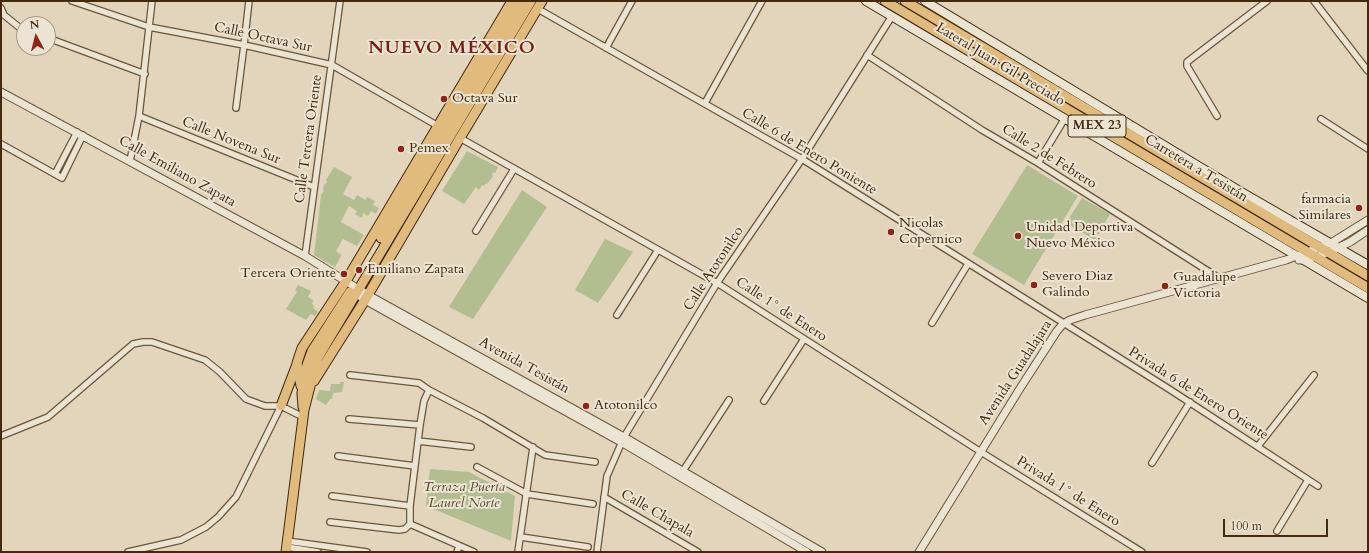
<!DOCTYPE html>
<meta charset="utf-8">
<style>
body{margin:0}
#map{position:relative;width:1369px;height:553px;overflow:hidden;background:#e2d5bb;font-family:Cardo,serif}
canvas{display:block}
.frame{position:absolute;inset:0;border:2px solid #432a0d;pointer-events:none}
.north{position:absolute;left:16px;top:16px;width:40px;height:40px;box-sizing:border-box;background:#ece4d3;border:1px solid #a89a84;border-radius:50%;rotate:353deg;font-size:11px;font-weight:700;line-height:16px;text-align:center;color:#432a0d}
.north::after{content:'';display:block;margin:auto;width:14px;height:18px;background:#8f2418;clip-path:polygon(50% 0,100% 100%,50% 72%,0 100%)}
.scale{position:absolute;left:1223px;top:519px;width:105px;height:18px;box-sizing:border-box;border:2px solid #432a0d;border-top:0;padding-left:5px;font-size:12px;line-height:14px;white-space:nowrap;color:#432a0d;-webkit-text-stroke:3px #ece4d3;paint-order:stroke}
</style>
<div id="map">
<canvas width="1369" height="553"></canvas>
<div class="frame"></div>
<div class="north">N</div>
<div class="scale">100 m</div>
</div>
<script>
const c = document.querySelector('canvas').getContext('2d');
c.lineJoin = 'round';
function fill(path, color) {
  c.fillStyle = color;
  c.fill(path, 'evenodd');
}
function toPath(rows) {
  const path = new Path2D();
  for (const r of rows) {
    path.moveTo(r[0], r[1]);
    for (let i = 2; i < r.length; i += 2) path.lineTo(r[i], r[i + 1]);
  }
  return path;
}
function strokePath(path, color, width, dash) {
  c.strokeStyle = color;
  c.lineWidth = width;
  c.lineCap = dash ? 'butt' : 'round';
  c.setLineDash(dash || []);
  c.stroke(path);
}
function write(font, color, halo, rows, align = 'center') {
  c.font = font + ' Cardo,serif';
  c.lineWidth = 4;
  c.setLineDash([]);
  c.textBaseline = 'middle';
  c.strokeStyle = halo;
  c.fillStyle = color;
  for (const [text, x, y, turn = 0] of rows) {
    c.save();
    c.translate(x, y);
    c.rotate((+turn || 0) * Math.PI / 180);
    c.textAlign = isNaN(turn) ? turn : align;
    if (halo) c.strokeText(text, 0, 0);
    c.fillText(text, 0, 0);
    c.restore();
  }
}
const green = toPath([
 [467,151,498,167,495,173,493,172,492,175,493,176,487,184,485,184,484,186,482,185,479,190,476,187,464,204,442,191],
 [1027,165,1078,196,1024,285,972,254],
 [334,167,352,177,343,194,354,200,357,195,365,200,367,197,375,201,373,205,379,208,376,214,371,211,368,216,363,213,362,218,355,214,357,211,349,206,341,222,364,235,357,246,343,239,336,251,341,255,341,256,335,267,314,255,321,195,324,191,323,190,324,184,325,185,327,182,326,180],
 [522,190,547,207,473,319,449,307],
 [1082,198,1110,214,1095,240,1066,223],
 [605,239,633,252,598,303,575,290],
 [298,285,311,291,308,297,313,300,312,304,314,306,313,308,318,312,315,316,311,314,306,320,286,309,297,292,295,290],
 [340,382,344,382,342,392,333,393,332,399,330,399,326,405,316,399,319,390,330,391,331,384,340,384],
 [430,469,469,472,515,496,511,541,426,506]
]);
const minor = toPath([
 [72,1,149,27,244,45,332,65,438,126],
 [1314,1,1368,71],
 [1,8,4,15,20,28,24,30],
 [538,9,802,159,1169,389,1318,486],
 [48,38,145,74],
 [606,48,632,1],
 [867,55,982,130,1038,163,1219,278],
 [705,103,762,1],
 [236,108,244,45,249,1],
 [139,116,314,187],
 [1217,116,1187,66,1187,62,1267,1],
 [1321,119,1368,149],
 [460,138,717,283,981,452,1142,552],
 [1,144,62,178,83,135],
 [130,161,139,116,152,1],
 [1038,163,1065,118],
 [55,174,77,132],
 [476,231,514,169],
 [305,256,340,1],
 [617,315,658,250],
 [932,323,968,264],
 [350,375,419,383,429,390,483,418,545,455,595,462],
 [764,401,804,339],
 [349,419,420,425],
 [1,436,48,417,133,344,143,342,152,342,205,360,220,372,246,399,265,406,281,406,303,417],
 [418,441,471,447],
 [1258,446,1314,375],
 [338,456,415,466],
 [1152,463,1190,402],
 [477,467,527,494,593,504],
 [683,471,729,400],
 [332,496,410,506],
 [604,497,698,552],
 [330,522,399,530,405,529,410,524],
 [410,524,410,506,420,425,424,401,429,390],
 [410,524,474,552],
 [1277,531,1308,480],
 [521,537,588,547],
 [287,541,367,552],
 [287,547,318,552],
 [128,552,181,540,206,527,218,517,236,497,281,406],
 [457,552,459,546],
 [518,552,533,447],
 [597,552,607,476,624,437,717,283,802,159,892,16]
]);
const tertiary = toPath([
 [1,92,305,256,368,295,624,437,822,552],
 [1299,260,1305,260,1327,253,1350,242,1368,230],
 [353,291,365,300,460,353,621,442,807,552],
 [919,552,1019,390,1057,331,1063,324,1070,320,1085,315,1286,260,1331,243,1368,220]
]);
const secondary = toPath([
 [866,1,1368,298],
 [925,1,1243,193,1368,265]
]);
const primary = toPath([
 [885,1,1368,288],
 [905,1,1368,276],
 [381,238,521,1],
 [314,381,365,300,460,138,542,1],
 [301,386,297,363,302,348,346,281,512,1],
 [281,406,297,364],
 [303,407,302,393,307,365,312,351,350,292],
 [286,552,304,410,317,359,531,1]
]);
const markers = [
 [444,99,4,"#8f2418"],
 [401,149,4,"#8f2418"],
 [1359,208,4,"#8f2418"],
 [891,232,4,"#8f2418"],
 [1018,236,4,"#8f2418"],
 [359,270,4,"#8f2418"],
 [344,274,4,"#8f2418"],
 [1034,285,4,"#8f2418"],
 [1165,286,4,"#8f2418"],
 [586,406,4,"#8f2418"]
];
const shields = [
 [1097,126,58]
];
const shieldNames = [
 ["MEX 23",1097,126]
];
const streetNames = [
 ["Calle Octava Sur",263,38,12],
 ["Lateral Juan Gil Preciado",1000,65,31],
 ["Calle Tercera Oriente",309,139,-82],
 ["Calle Novena Sur",231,141,22],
 ["Calle 6 de Enero Poniente",809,152,31],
 ["Calle 2 de Febrero",1049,157,32],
 ["Carretera a Tesistán",1196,169,31],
 ["Calle Emiliano Zapata",177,172,29],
 ["Calle Atotonilco",714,269,-57],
 ["Calle 1° de Enero",781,310,33],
 ["Avenida Tesistán",524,366,29],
 ["Avenida Guadalajara",1016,373,-57],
 ["Privada 6 de Enero Oriente",1198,394,32],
 ["Privada 1° de Enero",1068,492,32],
 ["Calle Chapala",657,514,30]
];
const poiNames = [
 ["Octava Sur",452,99],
 ["Pemex",409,149],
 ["farmacia",1351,200,"right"],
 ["Similares",1351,216,"right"],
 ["Nicolas",899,224],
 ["Copernico",899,240],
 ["Unidad Deportiva",1026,228],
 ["Nuevo México",1026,244],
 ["Emiliano Zapata",367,270],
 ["Tercera Oriente",336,274,"right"],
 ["Severo Diaz",1042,277],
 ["Galindo",1042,293],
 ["Guadalupe",1173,278],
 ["Victoria",1173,294],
 ["Atotonilco",594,406]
];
const parkNames = [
 ["Terraza Puerta",464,488],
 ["Laurel Norte",464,504]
];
const districtNames = [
 ["NUEVO MÉXICO",452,49]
];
fill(green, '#b2bd91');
strokePath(minor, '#6b5538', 8);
strokePath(tertiary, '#6b5538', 9);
strokePath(secondary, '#432a0d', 10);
strokePath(primary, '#432a0d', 11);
strokePath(minor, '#ece4d3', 5.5);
strokePath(tertiary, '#ece4d3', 7);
strokePath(secondary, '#ece4d3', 8);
strokePath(primary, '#e1ba7e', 9);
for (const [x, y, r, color] of markers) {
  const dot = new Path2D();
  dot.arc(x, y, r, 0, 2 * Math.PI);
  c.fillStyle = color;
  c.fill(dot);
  strokePath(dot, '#ece4d3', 1.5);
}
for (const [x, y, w] of shields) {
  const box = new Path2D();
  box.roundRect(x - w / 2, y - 11, w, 22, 3);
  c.fillStyle = '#ece4d3';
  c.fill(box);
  strokePath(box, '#432a0d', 1);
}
write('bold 13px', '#432a0d', null, shieldNames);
write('14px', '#432a0d', '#ece4d3', streetNames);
write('14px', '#432a0d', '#ece4d3', poiNames, 'left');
write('italic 14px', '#594727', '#ece4d3', parkNames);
c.letterSpacing = '1px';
write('bold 18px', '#7a1f14', '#ece4d3', districtNames);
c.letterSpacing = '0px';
</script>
